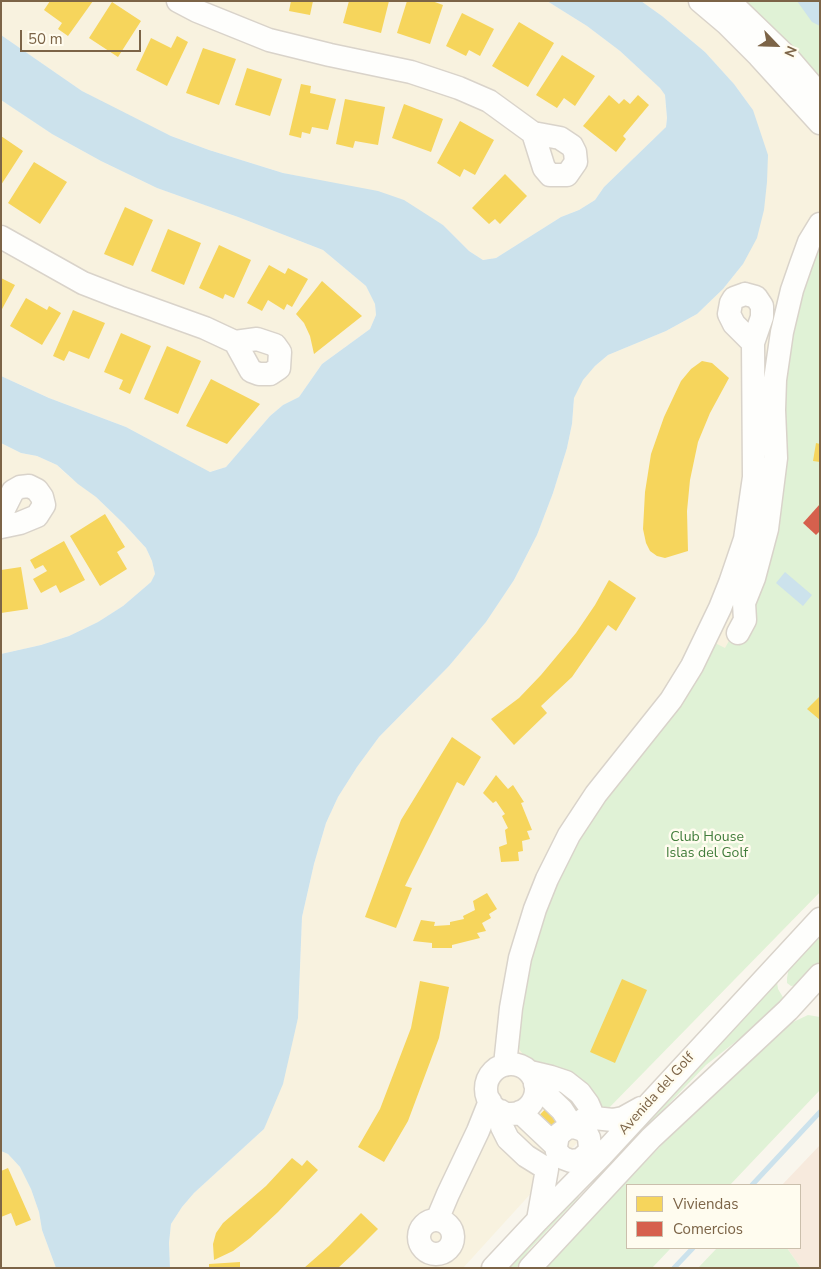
<!DOCTYPE html>
<style>
body{margin:0}
#map{position:relative;width:821px;height:1269px;overflow:hidden;background:#f9f6ed;font-family:"Nunito Sans",sans-serif}
canvas{display:block}
.frame{position:absolute;inset:0;border:2px solid #7c6447;pointer-events:none}
.legend{position:absolute;left:626px;top:1184px;width:175px;height:65px;box-sizing:border-box;background:#fffcef;border:1px solid #cbbfac;margin:0;padding:6px 9px;list-style:none;font-size:15px;color:#7c6447}
.legend li{display:flex;align-items:center;gap:10px;height:25px}
.legend b{width:25px;border:1px solid #cbbfac}
.north{position:absolute;left:751px;top:20px;width:50px;height:50px;-webkit-text-stroke:4px #fffcef;paint-order:stroke;rotate:114deg;font-size:14px;font-weight:700;line-height:20px;text-align:center;color:#7c6447}
.north::after{content:'';display:block;margin:auto;width:18px;height:22px;background:#7c6447;clip-path:polygon(50% 0,100% 100%,50% 72%,0 100%)}
.scale{position:absolute;left:20px;top:30px;width:121px;height:22px;box-sizing:border-box;border:2px solid #7c6447;border-top:0;padding-left:6px;font-size:15px;line-height:18px;white-space:nowrap;color:#7c6447;-webkit-text-stroke:4px #fffcef;paint-order:stroke}
</style>
<div id="map">
<canvas width="821" height="1269"></canvas>
<div class="frame"></div>
<ul class="legend">
<li><b style="height:14px;background:#f6d55c"></b>Viviendas</li>
<li><b style="height:14px;background:#d6604d"></b>Comercios</li>
</ul>
<div class="north">N</div>
<div class="scale">50 m</div>
</div>
<script>
const c = document.querySelector('canvas').getContext('2d');
c.lineJoin = 'round';
function fill(path, color) {
  c.fillStyle = color;
  c.fill(path, 'evenodd');
}
function toPath(rows) {
  const path = new Path2D();
  for (const r of rows) {
    if (r.length === 3) {
      path.moveTo(r[0] + r[2], r[1]);
      path.arc(r[0], r[1], r[2], 0, 2 * Math.PI);
      continue;
    }
    path.moveTo(r[0], r[1]);
    for (let i = 2; i < r.length; i += 2) path.lineTo(r[i], r[i + 1]);
  }
  return path;
}
function strokePath(path, color, width, dash) {
  c.strokeStyle = color;
  c.lineWidth = width;
  c.lineCap = dash ? 'butt' : 'round';
  c.setLineDash(dash || []);
  c.stroke(path);
}
function write(font, color, halo, rows, align = 'center') {
  c.font = font + ' "Nunito Sans",sans-serif';
  c.lineWidth = 5;
  c.setLineDash([]);
  c.textBaseline = 'middle';
  c.strokeStyle = halo;
  c.fillStyle = color;
  for (const [text, x, y, turn = 0] of rows) {
    c.save();
    c.translate(x, y);
    c.rotate((+turn || 0) * Math.PI / 180);
    c.textAlign = isNaN(turn) ? turn : align;
    if (halo) c.strokeText(text, 0, 0);
    c.fillText(text, 0, 0);
    c.restore();
  }
}
const residential = toPath([
 [1,1,547,1,587,26,620,51,660,88,665,95,667,118,666,127,604,187,595,200,579,210,561,217,496,258,483,260,469,251,443,225,345,186,283,173,209,150,171,136,108,105,82,91,1,35],
 [641,1,820,1,820,892,616,1100,463,1268,170,1268,169,1243,171,1224,182,1207,194,1193,264,1129,298,1018,302,917,314,864,326,823,338,797,357,767,379,737,449,666,486,622,514,580,537,535,553,493,567,448,572,424,574,398,582,380,595,366,608,355,666,331,697,314,723,289,743,264,753,110,734,84,705,52,662,16],
 [1,100,52,134,101,161,157,188,238,217,323,250,366,286,375,304,376,315,370,329,322,364,299,397,283,405,270,416,226,467,209,472,126,427,49,398,1,376],
 [1,443,21,453,37,456,57,465,65,473,96,497,124,524,146,548,152,561,155,574,151,582,123,606,98,622,69,636,41,645,1,654],
 [1,1151,8,1154,20,1167,31,1189,39,1212,42,1230,56,1268,1,1268]
]);
const commercial = toPath([
 [820,1145,820,1268,801,1268,787,1248,800,1248,800,1185,782,1185]
]);
const green = toPath([
 [743,1,820,1,820,82],
 [820,232,820,892,604,1113,528,1061,519,1049,515,1031,534,935,571,845,711,641,725,648,750,603,789,329],
 [820,928,820,964,800,985,791,986,787,983,787,978,789,967],
 [777,982,778,989,784,999,762,1021,706,1065,621,1154,617,1150],
 [808,1015,820,1017,820,1090,730,1185,627,1185,627,1248,671,1248,652,1268,543,1268,679,1127,789,1024],
 [576,1194,579,1197,529,1250,516,1268,508,1268],
 [717,1248,787,1248,801,1268,698,1268]
]);
const water = toPath([
 [547,1,641,1,662,16,705,52,734,84,753,110,768,155,767,182,764,210,757,238,743,264,723,289,697,314,666,331,608,355,595,366,583,380,574,398,572,424,567,448,553,493,537,535,514,580,486,622,449,666,379,737,357,767,338,797,326,823,314,864,302,917,298,1018,283,1084,264,1129,194,1193,182,1207,171,1224,169,1243,170,1268,56,1268,42,1230,39,1212,31,1189,20,1167,8,1154,1,1151,1,654,41,645,69,636,98,622,123,606,151,582,155,574,152,561,146,548,124,524,96,497,78,484,57,465,37,456,21,453,1,443,1,376,49,398,126,427,210,472,226,467,270,416,283,405,299,397,322,364,370,329,376,315,375,304,366,286,323,250,238,217,157,188,101,161,52,134,1,100,1,35,82,91,171,136,209,150,283,173,378,191,404,200,443,225,469,251,483,260,496,258,561,217,579,210,595,200,604,187,666,127,667,118,665,95,660,88,620,51,587,26],
 [797,1,820,1,820,26,812,22],
 [785,572,812,595,803,606,776,583]
]);
const homes = toPath([
 [50,1,93,1,68,36,58,29,62,23,44,10],
 [291,1,313,1,310,15,289,11],
 [349,1,389,1,381,33,343,23],
 [407,1,432,1,443,5,430,44,397,33],
 [112,2,141,21,118,57,89,38],
 [462,13,494,29,480,56,469,50,466,56,446,46],
 [519,22,554,43,528,87,492,66],
 [177,36,188,42,167,86,136,70,151,38,171,48],
 [203,48,236,59,219,105,186,93],
 [562,55,595,76,575,106,564,98,557,108,536,95],
 [247,68,282,79,270,116,235,105],
 [301,84,311,86,310,93,336,99,328,130,312,127,310,134,302,132,301,138,289,135],
 [609,95,619,104,624,99,630,104,638,95,649,105,623,136,626,139,616,152,583,126],
 [345,99,385,107,378,145,355,141,353,148,336,144],
 [404,104,443,119,431,152,392,138],
 [460,121,494,140,475,175,464,169,460,177,437,163],
 [1,136,23,151,1,185],
 [34,162,67,182,40,224,8,203],
 [505,174,527,196,500,224,495,219,489,224,472,208],
 [125,207,153,220,133,266,104,254],
 [168,229,201,243,184,285,151,271],
 [219,245,251,260,234,298,225,294,223,299,199,288],
 [269,265,285,274,288,268,308,279,292,307,287,304,284,310,268,300,262,311,247,303],
 [1,278,15,285,1,311],
 [322,281,362,316,314,354,310,336,304,323,296,314],
 [26,298,47,310,49,306,61,313,42,345,10,326],
 [73,310,105,323,89,359,69,351,64,361,53,356],
 [121,333,151,346,130,394,119,389,123,380,104,372],
 [167,346,201,361,178,414,144,399],
 [702,361,712,363,729,378,710,413,698,442,690,480,687,511,688,551,665,558,657,556,650,551,646,543,643,529,645,492,651,454,664,417,681,381,691,369],
 [211,379,260,404,227,444,186,426],
 [816,443,820,444,820,462,813,461],
 [105,514,125,547,117,552,127,569,100,586,70,536],
 [64,541,85,580,60,593,56,585,41,593,33,579,47,571,43,565,35,569,30,560],
 [21,567,28,609,1,613,1,570],
 [609,580,636,598,616,631,608,625,572,677,541,706,547,713,514,745,491,719,519,698,541,675,576,633,595,605],
 [820,696,820,720,807,709],
 [452,737,481,757,464,786,457,782,405,886,412,888,396,928,365,917,401,820],
 [496,775,508,789,513,785,524,802,521,803,532,830,527,831,530,839,522,841,523,851,518,852,519,861,501,862,499,847,507,844,505,830,508,828,502,816,505,814,496,801,493,803,483,793],
 [487,893,497,909,489,914,491,918,482,923,486,931,477,933,480,938,452,945,452,948,432,948,432,943,413,941,421,920,435,922,434,926,450,925,450,922,464,919,463,916,475,910,473,901],
 [622,979,647,990,615,1063,590,1052],
 [420,981,449,987,439,1038,408,1121,384,1162,358,1147,380,1109,411,1028],
 [550,1104,567,1122,552,1138,534,1121],
 [292,1158,302,1166,307,1160,318,1170,278,1212,250,1238,233,1251,214,1260,213,1244,216,1233,223,1223,266,1186],
 [8,1168,31,1220,16,1226,11,1213,1,1217,1,1171],
 [361,1213,378,1229,354,1253,338,1268,304,1268,329,1246],
 [240,1262,240,1268,209,1268,209,1264]
]);
const shops = toPath([
 [820,504,820,531,816,535,803,523]
]);
const stream = toPath([
 [752,1185,820,1112],
 [674,1268,693,1248]
]);
const minor = toPath([
 [178,1,197,11,269,40,330,55,411,72,459,88,489,101,533,133,560,138,572,146,575,152,576,162,567,175,550,175,544,168,533,133],
 [700,1,726,23,759,56,820,123],
 [729,1,789,59,820,95],
 [1,237,83,283,119,297,205,328,235,342,257,339,275,345,280,352,279,368,270,374,259,374,251,371,235,342],
 [745,294,756,297,762,306,762,317,753,343,734,324,729,314,731,303,734,298,745,294],
 [1,515,13,491,20,487,29,486,37,490,42,497,44,505,37,516,20,523,1,527],
 [738,633,745,620,744,603,754,578,767,529,776,458,774,410,775,380,782,332,792,290,801,264,809,242,820,224],
 [511,1089,25],
 [505,1065,511,1008,520,958,535,909,547,879,569,835,596,794,671,700,692,666,720,608,730,583,745,539,754,477,753,343],
 [530,1072,551,1077,566,1082,580,1093,588,1104,594,1118,613,1120,623,1118,641,1108],
 [535,1084,562,1110,573,1127],
 [501,1111,502,1127,508,1139,526,1156,547,1169,538,1220],
 [520,1112,556,1146],
 [574,1127,583,1130,587,1134,589,1138,590,1148,588,1153,580,1160,571,1161,563,1158,557,1152,556,1146,558,1135,567,1128,574,1127,584,1119,594,1118],
 [437,1220,448,1194,478,1131,490,1101],
 [436,1237,17],
 [493,1268,538,1220,601,1156,820,919],
 [530,1268,651,1138,788,1010,820,975]
]);
const parkNames = [
 ["Club House",707,838],
 ["Islas del Golf",707,854]
];
const streetNames = [
 ["Avenida del Golf",657,1094,-48]
];
fill(residential, '#f8f2df');
fill(commercial, '#f7eadd');
fill(green, '#e0f2d6');
fill(water, '#cce2ec');
fill(homes, '#f6d55c');
fill(shops, '#d6604d');
strokePath(stream, '#cce2ec', 5);
strokePath(minor, '#d9d3ca', 25);
strokePath(minor, '#fefefc', 22);
write('14px', '#417d3b', '#fffcef', parkNames);
write('14px', '#7c6447', '#fffcef', streetNames);
</script>
